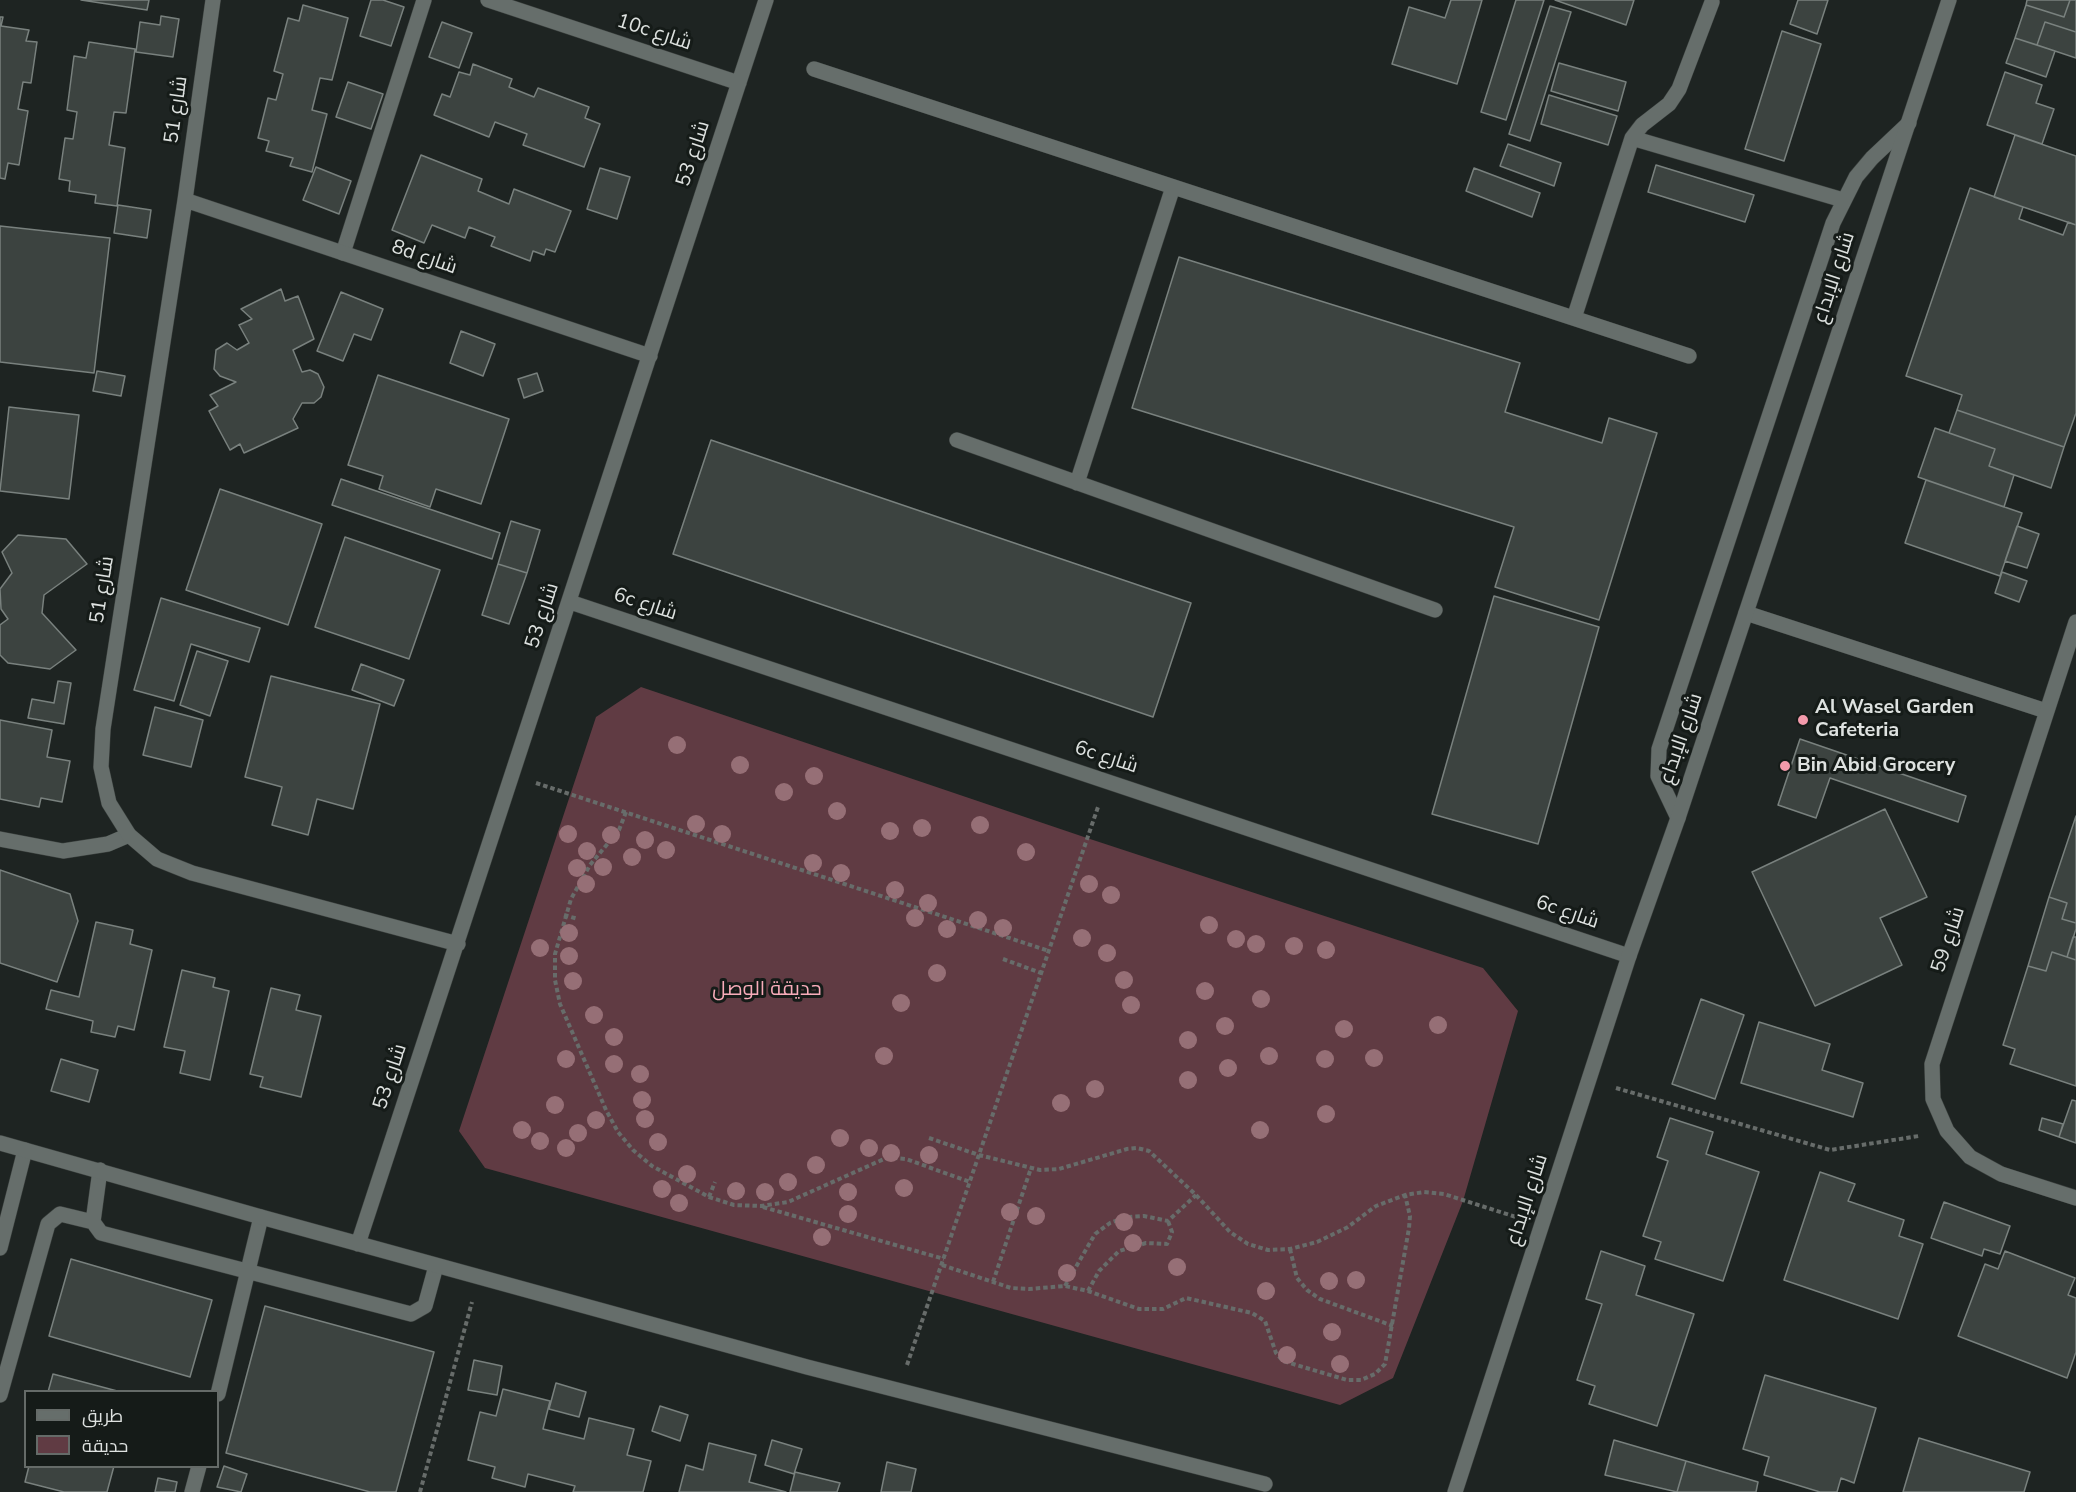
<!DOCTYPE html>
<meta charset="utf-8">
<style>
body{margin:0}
#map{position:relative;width:2076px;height:1492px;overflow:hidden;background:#1e2422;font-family:"Nunito Sans",Cairo,sans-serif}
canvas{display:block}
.legend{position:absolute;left:24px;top:1390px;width:195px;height:78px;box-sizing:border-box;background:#151b18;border:2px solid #656b68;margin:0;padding:8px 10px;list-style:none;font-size:18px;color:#dee2e0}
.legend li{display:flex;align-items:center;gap:12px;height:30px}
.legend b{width:30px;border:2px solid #656b68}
</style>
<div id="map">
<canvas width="2076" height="1492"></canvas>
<ul class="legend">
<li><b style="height:8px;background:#666e6b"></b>طريق</li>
<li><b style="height:16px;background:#603b43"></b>حديقة</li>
</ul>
</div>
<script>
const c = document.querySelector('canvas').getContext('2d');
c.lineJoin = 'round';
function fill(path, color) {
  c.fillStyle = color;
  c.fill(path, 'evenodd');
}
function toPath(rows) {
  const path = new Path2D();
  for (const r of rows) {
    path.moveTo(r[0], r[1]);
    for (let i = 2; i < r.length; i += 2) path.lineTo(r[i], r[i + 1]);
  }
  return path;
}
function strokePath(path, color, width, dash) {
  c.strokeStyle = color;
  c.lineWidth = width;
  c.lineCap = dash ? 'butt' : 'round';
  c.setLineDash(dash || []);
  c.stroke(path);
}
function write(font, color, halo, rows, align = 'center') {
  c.font = font + ' "Nunito Sans",Cairo,sans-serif';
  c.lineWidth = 6;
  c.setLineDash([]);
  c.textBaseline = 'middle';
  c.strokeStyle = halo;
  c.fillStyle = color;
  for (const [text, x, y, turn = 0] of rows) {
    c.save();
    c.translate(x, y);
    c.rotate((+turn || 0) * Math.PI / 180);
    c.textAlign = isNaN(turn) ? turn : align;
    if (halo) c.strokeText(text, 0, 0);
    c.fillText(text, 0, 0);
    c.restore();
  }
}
const green = toPath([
 [641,687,1087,838,1483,968,1518,1011,1463,1201,1393,1378,1340,1405,485,1168,459,1131,596,717]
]);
const building = toPath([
 [81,0,149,0,147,10,81,0],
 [371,0,383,0,404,7,391,46,360,36,371,0],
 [1451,0,1482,0,1457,84,1392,64,1409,7,1445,18,1451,0],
 [1516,0,1544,0,1506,120,1481,112,1516,0],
 [1555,0,1634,0,1626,25,1555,0],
 [1798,0,1828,0,1817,34,1790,24,1798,0],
 [2027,0,2070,0,2064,17,2026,5,2027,0],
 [2070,0,2076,0,2076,32,2045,22,2037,45,2015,38,2026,5,2064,17,2070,0],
 [303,5,348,18,332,80,320,78,312,110,327,114,312,172,290,166,293,158,266,151,269,141,258,138,268,98,276,100,283,74,274,71,288,18,299,21,303,5],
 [1550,6,1571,12,1530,141,1509,134,1550,6],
 [161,16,179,19,173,57,136,52,140,22,160,25,161,16],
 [0,17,3,17,1,26,29,30,26,41,37,42,31,83,23,82,18,109,28,111,19,165,8,163,5,179,0,178,0,17],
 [442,22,472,33,459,68,429,57,442,22],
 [2045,22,2076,32,2076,58,2037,45,2045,22],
 [1782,31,1821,44,1784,161,1745,149,1782,31],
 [2015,38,2055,51,2046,77,2006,63,2015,38],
 [89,42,135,49,126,113,114,112,109,145,125,148,117,206,95,203,96,195,69,191,70,181,59,179,65,138,73,139,77,112,67,110,74,56,86,58,89,42],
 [1559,63,1626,82,1618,111,1551,91,1559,63],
 [473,64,512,79,509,87,534,97,538,88,589,107,585,118,600,124,584,167,523,145,527,134,495,122,489,137,434,115,442,94,450,97,459,72,470,75,473,64],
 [2005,72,2042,85,2036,103,2054,109,2042,144,1987,125,2005,72],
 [348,82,383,94,371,129,336,117,348,82],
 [1549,95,1617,116,1608,145,1541,124,1549,95],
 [2015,135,2076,156,2076,225,1994,197,2015,135],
 [1508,144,1561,163,1554,186,1500,166,1508,144],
 [421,155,482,179,478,191,509,204,514,189,571,211,555,252,546,249,544,255,533,251,530,261,491,246,495,237,469,227,465,238,432,225,424,243,392,230,421,155],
 [1656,165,1754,195,1745,222,1648,192,1656,165],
 [316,167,351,181,339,214,303,200,316,167],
 [600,168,630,177,617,219,587,209,600,168],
 [1474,168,1540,193,1532,217,1466,191,1474,168],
 [1970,188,2023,207,2019,219,2063,235,2068,222,2076,225,2076,413,2064,447,1957,410,1962,395,1906,376,1970,188],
 [118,205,151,210,147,238,114,233,118,205],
 [0,226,110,238,94,373,0,362,0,226],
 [1179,257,1520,363,1505,412,1602,443,1609,418,1657,433,1599,620,1495,587,1514,527,1132,408,1179,257],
 [281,289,285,301,298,296,314,339,293,350,302,372,310,370,318,374,324,387,321,397,314,403,302,403,293,419,298,428,244,453,240,444,230,450,209,411,218,406,210,395,236,382,220,376,214,369,216,350,227,343,237,350,249,343,239,325,252,319,241,309,281,289],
 [341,292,383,309,371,340,354,334,343,361,317,351,341,292],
 [461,331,495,344,483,376,450,363,461,331],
 [97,371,125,376,121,396,93,391,97,371],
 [537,373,543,391,524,398,518,379,537,373],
 [378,375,509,419,481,504,436,489,430,507,379,489,383,476,348,465,378,375],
 [9,407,79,415,69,499,0,491,9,407],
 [1957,410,2064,447,2051,488,1989,466,1995,449,1949,433,1957,410],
 [1935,428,1995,449,1989,466,2014,475,2004,507,1918,477,1935,428],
 [711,440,1191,603,1153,717,673,554,711,440],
 [341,479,500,533,492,559,332,505,341,479],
 [1926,480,2022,513,2000,576,1905,543,1926,480],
 [220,489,322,524,288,625,186,590,220,489],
 [511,521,540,530,527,573,498,564,511,521],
 [2017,526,2039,534,2027,568,2005,561,2017,526],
 [18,535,66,539,87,564,44,595,42,613,76,650,50,669,8,663,0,655,0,625,8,619,1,609,0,589,12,573,2,552,18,535],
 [345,537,440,570,409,659,315,627,345,537],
 [498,564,527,573,509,624,482,615,498,564],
 [2002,572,2027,581,2019,602,1995,593,2002,572],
 [1494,596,1599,627,1538,844,1432,814,1494,596],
 [161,598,260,628,249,662,191,644,174,701,134,690,161,598],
 [197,651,228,661,210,716,180,705,197,651],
 [361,664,404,680,394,706,352,690,361,664],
 [271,676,380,704,353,809,317,799,308,835,272,825,282,787,245,777,271,676],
 [58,681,71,683,64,724,28,718,32,699,54,703,58,681],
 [155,707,203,720,191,767,143,755,155,707],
 [0,720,52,730,47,757,70,761,62,802,41,798,39,807,0,799,0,720],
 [1800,739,1966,796,1958,822,1830,778,1816,818,1778,805,1800,739],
 [1885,809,1927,897,1880,918,1902,965,1815,1006,1752,872,1885,809],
 [2076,816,2076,923,2062,919,2067,903,2049,897,2076,816],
 [0,870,70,894,78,921,57,982,0,963,0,870],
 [2049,897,2067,903,2062,919,2076,923,2076,929,2067,957,2052,952,2046,971,2028,966,2049,897],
 [96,922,133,930,130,944,152,950,134,1030,118,1026,115,1037,91,1032,93,1021,46,1009,51,990,79,997,96,922],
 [2073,937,2076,937,2076,960,2067,957,2073,937],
 [2052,952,2076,960,2076,1086,2010,1064,2015,1049,2003,1045,2028,966,2046,971,2052,952],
 [182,970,215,978,213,987,229,991,210,1080,180,1073,185,1051,164,1047,182,970],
 [271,988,300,995,296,1010,321,1016,301,1097,260,1087,263,1077,250,1074,271,988],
 [1701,999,1744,1015,1715,1099,1672,1084,1701,999],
 [1759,1022,1830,1044,1822,1070,1863,1083,1853,1117,1741,1083,1759,1022],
 [61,1059,98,1070,89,1102,51,1091,61,1059],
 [2072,1100,2076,1101,2076,1143,2059,1137,2072,1100],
 [1670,1118,1713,1132,1706,1154,1759,1172,1723,1281,1655,1259,1661,1242,1643,1236,1668,1161,1657,1157,1670,1118],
 [2042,1118,2063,1124,2059,1137,2039,1130,2042,1118],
 [1820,1172,1855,1184,1848,1201,1904,1220,1899,1236,1923,1244,1898,1319,1784,1280,1820,1172],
 [1944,1202,2010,1226,2000,1254,1984,1249,1982,1256,1931,1238,1944,1202],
 [1601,1251,1645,1266,1636,1295,1694,1314,1657,1426,1589,1404,1595,1386,1577,1380,1602,1304,1586,1299,1601,1251],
 [2005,1251,2075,1278,2068,1295,2076,1298,2076,1352,2067,1378,1958,1336,1985,1264,1998,1269,2005,1251],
 [71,1259,212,1300,190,1377,49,1336,71,1259],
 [265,1306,434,1352,396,1492,370,1492,226,1453,265,1306],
 [474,1360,502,1366,497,1395,468,1390,474,1360],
 [53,1374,121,1392,48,1392,53,1374],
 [1765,1375,1876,1408,1854,1483,1841,1478,1837,1492,1820,1492,1764,1475,1769,1457,1743,1449,1765,1375],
 [556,1383,586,1392,579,1417,549,1409,556,1383],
 [503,1389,550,1401,543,1429,584,1439,589,1418,634,1429,627,1455,651,1461,643,1492,573,1492,575,1486,528,1474,525,1487,492,1478,495,1467,468,1460,480,1412,496,1416,503,1389],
 [660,1406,688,1415,680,1441,652,1431,660,1406],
 [1919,1438,2030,1472,2024,1492,1903,1492,1919,1438],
 [772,1440,802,1449,794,1474,765,1465,772,1440],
 [1614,1440,1686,1461,1677,1492,1605,1475,1614,1440],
 [709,1443,756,1455,749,1482,786,1492,679,1492,686,1465,703,1470,709,1443],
 [1686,1461,1758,1482,1756,1492,1677,1492,1686,1461],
 [887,1462,916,1469,911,1492,881,1492,887,1462],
 [29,1466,114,1466,107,1492,64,1492,25,1482,29,1466],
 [224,1466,247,1474,241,1492,217,1487,224,1466],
 [795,1472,840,1483,837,1492,790,1492,795,1472],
 [158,1478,177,1482,175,1492,155,1492,158,1478]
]);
const path = toPath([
 [536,783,1049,951],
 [626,812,619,830,590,865,571,899,555,954,555,980,560,1004,606,1110,618,1132,633,1150,652,1166,709,1197,734,1205,761,1206,788,1202,884,1159,894,1158,906,1159,970,1182],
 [564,915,578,919],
 [1003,959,1041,973],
 [1616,1088,1830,1150,1919,1136],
 [929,1138,979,1155,1040,1170,1059,1169,1127,1149,1137,1148,1149,1151,1196,1195,1230,1232,1248,1244,1268,1250,1290,1249,1317,1242,1348,1227,1376,1206,1405,1195,1424,1192,1444,1194,1516,1217],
 [709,1197,715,1182],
 [763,1207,944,1259],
 [1290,1249,1297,1278,1307,1290,1320,1299,1393,1326],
 [942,1265,1011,1288,1029,1289,1065,1286,1088,1291,1139,1309,1163,1309,1186,1298,1252,1313,1265,1321,1276,1353,1283,1361,1347,1380,1361,1380,1375,1374,1385,1364,1409,1228,1410,1216,1405,1195],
 [993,1282,1031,1168],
 [1065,1286,1095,1234,1110,1223,1127,1217,1144,1216,1168,1221,1196,1195],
 [1088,1291,1099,1271,1119,1251,1146,1243,1167,1244,1172,1232,1168,1221],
 [907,1365,1098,807],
 [420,1492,472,1302]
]);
const service = toPath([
 [814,69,1689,356],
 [1632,138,1843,200],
 [343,253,424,0],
 [1574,318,1632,138,1642,125,1669,104,1679,89,1712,2],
 [957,440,1435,610],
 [1077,483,1173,187],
 [1746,613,2046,711],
 [1678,818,1658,776,1659,749,1833,223,1856,177,1872,158,1909,123],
 [0,839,63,851,108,844,129,835],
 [100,1170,93,1222,101,1233,411,1314,425,1306,436,1266],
 [0,1248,25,1150],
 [218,1394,261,1217],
 [0,1395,48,1224,60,1214,93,1222],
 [192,1492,199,1466]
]);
const minor = toPath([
 [213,0,185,200,103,729,101,767,109,803,129,835,157,859,192,873,458,944],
 [488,0,739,83],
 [185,200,650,356],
 [570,602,1629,956],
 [2076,622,1932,1064,1933,1099,1947,1131,1970,1157,2001,1174,2076,1198],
 [0,1143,261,1217,807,1367,1265,1484],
 [358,1244,766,0]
]);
const tertiary = toPath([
 [1455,1492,1629,956,1678,818,1949,0]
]);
const trees = [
 [677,745],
 [740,765],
 [814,776],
 [784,792],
 [837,811],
 [696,824],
 [980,825],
 [922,828],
 [890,831],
 [568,834],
 [722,834],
 [611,835],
 [645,840],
 [666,850],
 [587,851],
 [1026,852],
 [632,857],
 [813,863],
 [603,867],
 [577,868],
 [841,873],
 [586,884],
 [1089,884],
 [895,890],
 [1111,895],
 [928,903],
 [915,918],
 [978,920],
 [1209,925],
 [1003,928],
 [947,929],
 [569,933],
 [1082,938],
 [1236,939],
 [1256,944],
 [1294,946],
 [540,948],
 [1326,950],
 [1107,953],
 [569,956],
 [937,973],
 [1124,980],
 [573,981],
 [1205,991],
 [1261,999],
 [901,1003],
 [1131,1005],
 [594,1015],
 [1438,1025],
 [1225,1026],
 [1344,1029],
 [614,1037],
 [1188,1040],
 [884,1056],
 [1269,1056],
 [1374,1058],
 [566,1059],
 [1325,1059],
 [614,1064],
 [1228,1068],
 [640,1074],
 [1188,1080],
 [1095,1089],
 [642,1100],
 [1061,1103],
 [555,1105],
 [1326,1114],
 [645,1119],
 [596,1120],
 [522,1130],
 [1260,1130],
 [578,1133],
 [840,1138],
 [540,1141],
 [658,1142],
 [566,1148],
 [869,1148],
 [891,1153],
 [929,1155],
 [816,1165],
 [687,1174],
 [788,1182],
 [904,1188],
 [662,1189],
 [736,1191],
 [765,1192],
 [848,1192],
 [679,1203],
 [1010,1212],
 [848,1214],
 [1036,1216],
 [1124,1222],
 [822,1237],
 [1133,1243],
 [1177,1267],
 [1067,1273],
 [1356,1280],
 [1329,1281],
 [1266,1291],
 [1332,1332],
 [1287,1355],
 [1340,1364]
];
const markers = [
 [1803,720,6,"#f39aab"],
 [1785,766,6,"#f39aab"]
];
const streetNames = [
 ["10c شارع",654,33,18],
 ["شارع 51",177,110,-82],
 ["شارع 53",694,154,-72],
 ["8d شارع",424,258,19],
 ["شارع الإبداع",1835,278,-72],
 ["شارع 51",103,590,-81],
 ["6c شارع",645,605,18],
 ["شارع 53",543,616,-72],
 ["شارع الإبداع",1682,739,-71],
 ["6c شارع",1106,758,18],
 ["6c شارع",1567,913,19],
 ["شارع 59",1949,940,-72],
 ["شارع 53",391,1077,-72],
 ["شارع الإبداع",1528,1200,-72]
];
const poiNames = [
 ["Al Wasel Garden",1815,708],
 ["Cafeteria",1815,731],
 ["Bin Abid Grocery",1797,766]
];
const parkNames = [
 ["حديقة الوصل",767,990]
];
fill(green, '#603b43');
fill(building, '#3c4340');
strokePath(building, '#79817e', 1.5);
strokePath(service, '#3b403e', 16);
strokePath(minor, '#3b403e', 16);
strokePath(tertiary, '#3b403e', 16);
strokePath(path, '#676c6a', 4, [4.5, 3]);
strokePath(service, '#666e6b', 15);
strokePath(minor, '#666e6b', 15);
strokePath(tertiary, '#666e6b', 15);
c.fillStyle = '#966f76';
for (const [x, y] of trees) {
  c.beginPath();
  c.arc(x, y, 9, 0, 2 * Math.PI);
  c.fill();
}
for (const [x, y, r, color] of markers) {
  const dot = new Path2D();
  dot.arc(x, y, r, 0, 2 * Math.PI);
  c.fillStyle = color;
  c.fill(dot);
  strokePath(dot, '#151b18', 2);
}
write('20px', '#dee2e0', '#151b18', streetNames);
write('bold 20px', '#dee2e0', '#151b18', poiNames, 'left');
write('20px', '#f8acba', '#151b18', parkNames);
</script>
